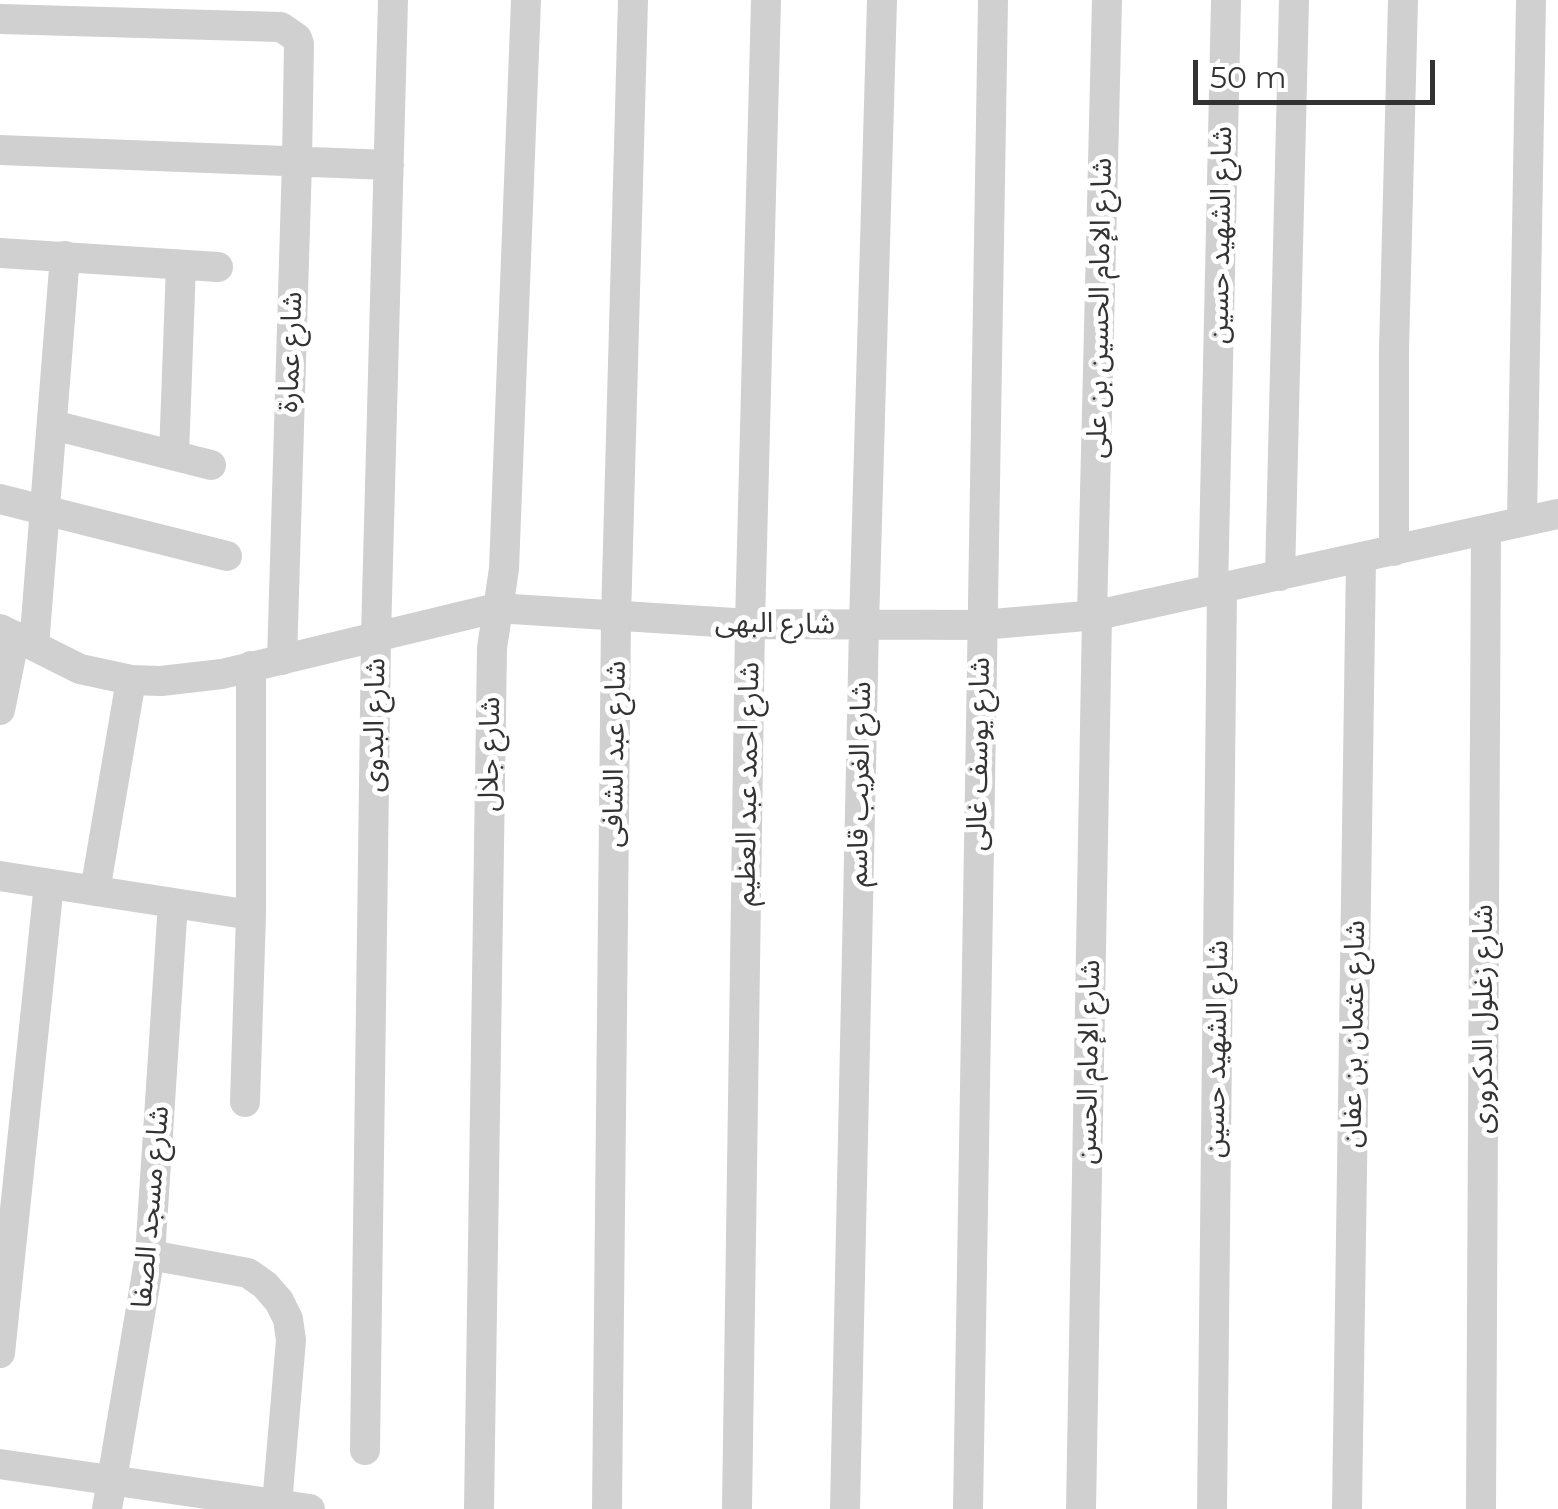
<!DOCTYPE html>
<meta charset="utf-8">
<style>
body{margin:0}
#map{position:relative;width:1558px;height:1509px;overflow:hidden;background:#fff;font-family:Montserrat,sans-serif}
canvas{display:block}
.scale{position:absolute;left:1193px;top:60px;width:242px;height:45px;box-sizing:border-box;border:5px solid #333;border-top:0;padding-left:12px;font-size:30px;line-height:35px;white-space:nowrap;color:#333;-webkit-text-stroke:8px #fff;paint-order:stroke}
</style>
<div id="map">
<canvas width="1558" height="1509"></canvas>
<div class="scale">50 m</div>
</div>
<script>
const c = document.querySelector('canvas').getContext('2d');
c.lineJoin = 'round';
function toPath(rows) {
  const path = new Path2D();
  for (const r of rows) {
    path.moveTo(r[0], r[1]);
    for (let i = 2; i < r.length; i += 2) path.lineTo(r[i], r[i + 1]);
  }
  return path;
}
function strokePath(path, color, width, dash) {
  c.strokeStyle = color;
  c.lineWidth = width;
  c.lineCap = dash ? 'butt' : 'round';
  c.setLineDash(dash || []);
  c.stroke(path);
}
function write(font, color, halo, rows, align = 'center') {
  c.font = font + ' Montserrat,"Noto Sans Arabic",sans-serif';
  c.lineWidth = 10;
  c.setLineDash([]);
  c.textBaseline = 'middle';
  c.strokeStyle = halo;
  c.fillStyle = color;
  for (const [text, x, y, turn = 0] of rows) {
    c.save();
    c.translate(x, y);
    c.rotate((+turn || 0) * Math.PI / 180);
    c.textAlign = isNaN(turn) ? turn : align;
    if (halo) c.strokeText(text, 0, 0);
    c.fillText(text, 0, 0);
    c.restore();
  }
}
const minor = toPath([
 [0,19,281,27,297,38,299,44,297,161,282,660],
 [0,150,389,165],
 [0,253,218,267],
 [53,425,211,465],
 [174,455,181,265],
 [0,499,227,556],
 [1522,521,1531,0],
 [1394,551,1394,350,1403,0],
 [1280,576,1294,0],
 [1213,591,1226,0],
 [1092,616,1107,0],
 [0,629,80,669,131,680,161,681,222,674,496,608,750,624,981,625,1097,615,1558,514],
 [34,646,65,256],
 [0,710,15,636],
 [0,876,251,915],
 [95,891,131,680],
 [245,1102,251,915,251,666],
 [150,1255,248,1273,265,1285,279,1301,288,1319,291,1340,277,1504],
 [0,1353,49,884],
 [365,1450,376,636,393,0],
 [0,1464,310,1509],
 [107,1509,150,1255,173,903],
 [479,1509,492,648,504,569,526,0],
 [607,1509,616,618,633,0],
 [737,1509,750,624,766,0],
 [845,1509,864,625,882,0],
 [968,1509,993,0],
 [1081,1509,1097,615],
 [1212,1509,1222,589],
 [1347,1509,1361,559],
 [1481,1509,1486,530]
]);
const streetNames = [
 ["شارع الشهيد حسين",1221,235,-89],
 ["شارع الإمام الحسين بن على",1100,308,-89],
 ["شارع عمارة",291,352,-88],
 ["شارع البهى",775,624,1],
 ["شارع البدوى",375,725,-89],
 ["شارع جلال",490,754,-89],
 ["شارع عبد الشافى",615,754,-89],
 ["شارع يوسف غالى",979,754,-89],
 ["شارع احمد عبد العظيم",748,784,-89],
 ["شارع الغريب قاسم",860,784,-89],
 ["شارع زغلول الدكرورى",1484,1019,-90],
 ["شارع عثمان بن عفان",1354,1034,-89],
 ["شارع الشهيد حسين",1217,1049,-89],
 ["شارع الإمام الحسن",1089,1062,-89],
 ["شارع مسجد الصفا",151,1207,-85]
];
strokePath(minor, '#d0d0d0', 30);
write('28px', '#333', '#fff', streetNames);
</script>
